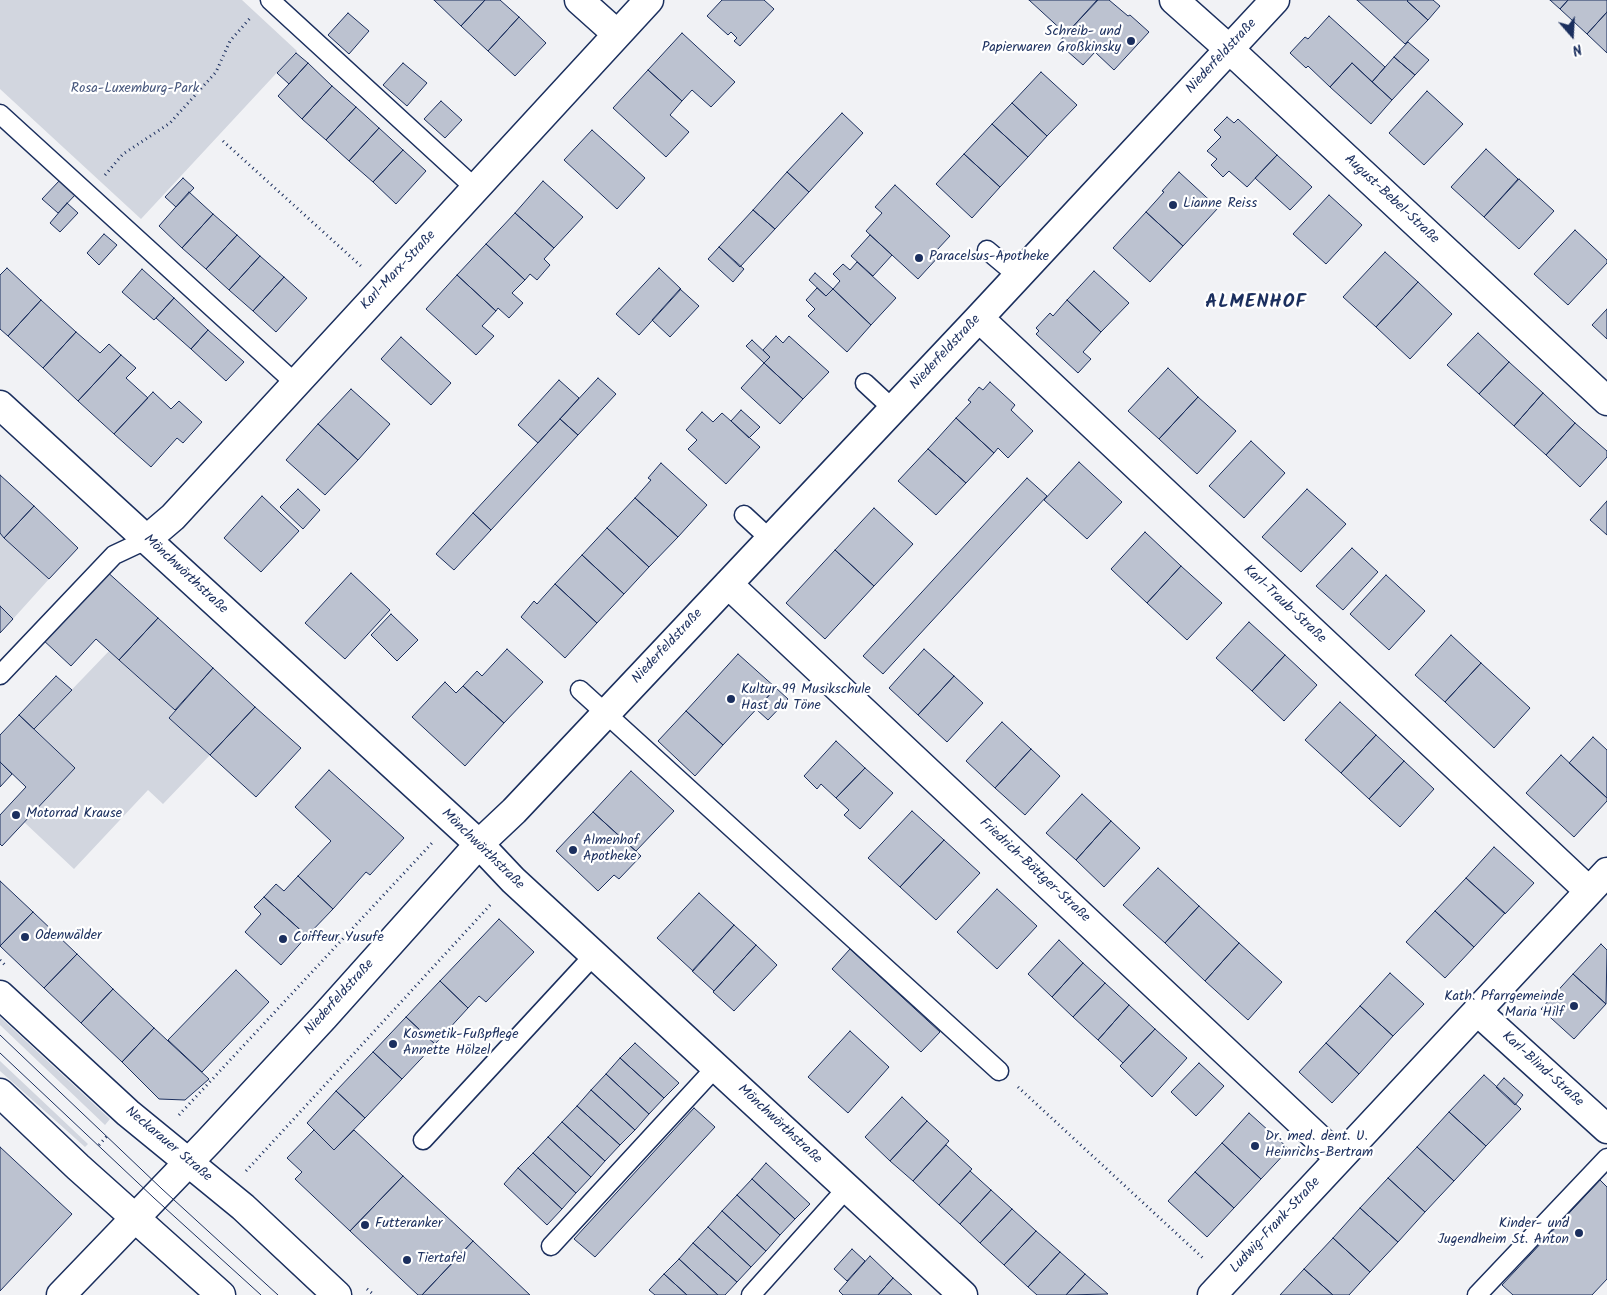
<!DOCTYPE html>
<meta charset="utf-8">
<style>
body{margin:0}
#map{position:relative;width:1607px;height:1295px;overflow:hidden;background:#f1f2f5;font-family:Kalam,sans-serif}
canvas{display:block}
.north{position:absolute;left:1547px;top:10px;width:50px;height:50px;-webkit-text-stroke:4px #fff;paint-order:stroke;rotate:161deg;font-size:14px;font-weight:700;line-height:20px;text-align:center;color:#1b2f5e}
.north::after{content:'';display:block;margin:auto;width:18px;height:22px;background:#1b2f5e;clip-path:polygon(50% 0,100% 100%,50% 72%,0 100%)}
</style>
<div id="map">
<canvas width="1607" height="1295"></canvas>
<div class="north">N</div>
</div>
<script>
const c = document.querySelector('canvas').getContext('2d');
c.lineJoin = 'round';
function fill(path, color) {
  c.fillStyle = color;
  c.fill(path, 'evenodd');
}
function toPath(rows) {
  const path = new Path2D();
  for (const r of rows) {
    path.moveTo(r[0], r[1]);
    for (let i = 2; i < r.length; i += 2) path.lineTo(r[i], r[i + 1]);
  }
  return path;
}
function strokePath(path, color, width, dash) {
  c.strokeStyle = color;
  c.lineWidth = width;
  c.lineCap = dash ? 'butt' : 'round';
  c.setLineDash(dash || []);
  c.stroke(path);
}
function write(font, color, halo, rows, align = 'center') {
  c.font = font + ' Kalam,sans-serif';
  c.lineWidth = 4.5;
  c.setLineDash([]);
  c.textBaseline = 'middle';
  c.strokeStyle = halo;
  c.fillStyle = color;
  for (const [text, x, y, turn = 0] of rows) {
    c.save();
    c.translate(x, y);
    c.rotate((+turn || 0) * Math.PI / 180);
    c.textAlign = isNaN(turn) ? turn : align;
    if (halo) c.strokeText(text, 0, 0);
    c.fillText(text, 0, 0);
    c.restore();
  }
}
const green = toPath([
 [0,0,242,0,297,51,141,219,0,89],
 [0,533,49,579,13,619,0,606],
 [109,651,175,710,169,718,210,755,163,804,148,790,74,869,24,822,75,768,34,729],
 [0,1017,110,1119,105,1125,0,1025],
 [0,1061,88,1144,85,1147,0,1071]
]);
const building = toPath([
 [434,0,485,0,461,26,434,0],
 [485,0,500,0,519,17,488,51,461,26,485,0],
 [722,0,764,0,774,9,740,46,734,41,737,38,731,32,728,35,707,16,722,0],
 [1029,0,1098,0,1066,34,1029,0],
 [1097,0,1109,0,1128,16,1130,15,1149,32,1114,70,1095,52,1083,65,1058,43,1097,0],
 [1357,0,1408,0,1407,1,1428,20,1405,44,1357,0],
 [1408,0,1433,0,1440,6,1428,20,1407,1,1408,0],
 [1550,0,1568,0,1560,9,1550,0],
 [1568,0,1607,0,1607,12,1587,34,1560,9,1568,0],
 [1607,12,1607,53,1587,34,1607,12],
 [348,13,369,31,349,54,328,35,348,13],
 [1329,16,1385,67,1372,82,1352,63,1330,87,1308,66,1306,68,1290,53,1305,37,1308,39,1329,16],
 [519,17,546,43,515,76,488,51,519,17],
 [682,33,735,82,711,107,692,90,682,101,648,70,682,33],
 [1408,42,1429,60,1415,75,1394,57,1408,42],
 [296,53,308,63,289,84,277,73,296,53],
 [1394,57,1415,75,1392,100,1372,82,1394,57],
 [308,63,332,86,302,119,278,96,308,63],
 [403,63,427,83,407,106,383,85,403,63],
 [1352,63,1392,100,1371,124,1330,87,1352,63],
 [648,70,682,101,670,115,689,132,666,157,613,108,648,70],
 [1041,72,1077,105,1047,136,1012,103,1041,72],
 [332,86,356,107,326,140,302,119,332,86],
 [1427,91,1463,124,1424,165,1389,133,1427,91],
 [441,101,462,120,445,138,424,119,441,101],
 [1012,103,1047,136,1028,157,992,124,1012,103],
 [356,107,379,128,349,161,326,140,356,107],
 [842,113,863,133,809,192,787,172,842,113],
 [1227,117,1234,123,1238,119,1277,155,1247,187,1229,171,1223,177,1211,165,1217,159,1207,151,1221,137,1214,130,1227,117],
 [992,124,1028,157,1000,187,964,154,992,124],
 [379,128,403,150,373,182,349,161,379,128],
 [592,130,645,178,617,209,564,160,592,130],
 [1486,149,1518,179,1484,217,1451,187,1486,149],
 [403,150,426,171,396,204,373,182,403,150],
 [964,154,1000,187,972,218,936,184,964,154],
 [1277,155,1312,187,1290,210,1255,178,1277,155],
 [787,172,809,192,775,229,753,210,787,172],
 [1179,172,1218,208,1183,246,1146,212,1164,192,1162,191,1179,172],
 [183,178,194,188,176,207,165,197,183,178],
 [1519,179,1554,211,1519,249,1484,217,1519,179],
 [60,180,76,194,58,213,42,199,60,180],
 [543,181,583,217,554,248,515,213,543,181],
 [895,185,950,236,936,251,940,255,918,279,866,231,882,213,875,207,895,185],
 [189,192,213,214,182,248,159,226,189,192],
 [1329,195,1362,225,1326,264,1293,234,1329,195],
 [67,203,78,213,60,232,50,223,67,203],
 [753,210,775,229,740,267,719,247,753,210],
 [1146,212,1183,246,1150,282,1113,248,1146,212],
 [515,213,554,248,544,259,550,265,537,280,530,274,525,280,486,244,515,213],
 [213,214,237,235,206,269,182,248,213,214],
 [1575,230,1607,260,1607,263,1568,305,1534,274,1575,230],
 [104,234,117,245,99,265,87,253,104,234],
 [237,235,260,256,229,290,206,269,237,235],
 [870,235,892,255,873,276,851,256,870,235],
 [486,244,525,280,512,293,523,303,509,318,498,308,496,311,457,275,486,244],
 [719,247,744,269,733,282,708,259,719,247],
 [1385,252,1418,282,1376,327,1343,297,1385,252],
 [260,256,284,277,253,311,229,290,260,256],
 [857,262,896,298,871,325,833,289,840,281,833,274,843,264,850,270,857,262],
 [7,268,41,300,8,336,0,329,0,275,7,268],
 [659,268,681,289,639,335,616,314,659,268],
 [142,269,174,298,154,320,122,292,142,269],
 [1094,271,1129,303,1101,332,1067,300,1094,271],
 [815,273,833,289,826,296,809,280,815,273],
 [457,275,496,311,482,326,494,336,476,355,426,309,457,275],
 [284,277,307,298,276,332,253,311,284,277],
 [1418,282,1452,314,1410,359,1376,327,1418,282],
 [817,288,826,296,833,289,871,325,847,352,808,316,815,309,806,300,817,288],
 [680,289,699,306,670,337,652,320,680,289],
 [174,298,208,330,191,349,156,318,174,298],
 [41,300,76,332,43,368,8,336,41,300],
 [1067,300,1101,332,1083,352,1091,359,1078,373,1036,334,1039,331,1036,328,1050,313,1053,316,1067,300],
 [1607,309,1607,339,1592,325,1607,309],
 [208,330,244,362,226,381,191,349,208,330],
 [76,332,100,353,109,344,121,355,78,401,43,368,76,332],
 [1478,333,1509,362,1479,394,1447,365,1478,333],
 [776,336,783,343,789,336,829,372,803,399,764,363,770,357,763,350,776,336],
 [401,337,451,383,431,405,381,359,401,337],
 [752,340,770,357,764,363,746,346,752,340],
 [121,355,136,368,126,378,148,398,114,434,78,401,121,355],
 [1509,362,1543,393,1514,426,1479,394,1509,362],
 [764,363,803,399,780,424,741,388,764,363],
 [1168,368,1198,397,1159,439,1128,411,1168,368],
 [598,378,616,394,578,435,560,419,598,378],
 [559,380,579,398,538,443,518,425,559,380],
 [990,382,1015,405,1011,410,1033,431,1008,458,998,448,994,453,956,418,971,402,968,400,979,387,983,390,990,382],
 [351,389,390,424,358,460,318,424,351,389],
 [153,392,171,409,179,401,202,422,183,443,177,438,151,467,114,434,153,392],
 [1543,393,1575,423,1546,455,1514,426,1543,393],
 [1198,397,1236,431,1197,474,1159,439,1198,397],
 [741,410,760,427,749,438,731,421,741,410],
 [702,412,713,422,722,413,760,447,726,484,688,449,697,440,686,430,702,412],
 [956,418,994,453,966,483,928,449,956,418],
 [560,419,578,435,491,530,473,513,560,419],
 [1575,423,1607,451,1607,457,1580,487,1546,455,1575,423],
 [318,424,358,460,325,495,286,460,318,424],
 [1251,441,1285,473,1244,518,1209,486,1251,441],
 [928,449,966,483,936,515,898,481,928,449],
 [1079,462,1122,502,1087,539,1044,500,1079,462],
 [661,463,707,505,678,537,635,498,651,480,648,478,661,463],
 [0,475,34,506,4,538,0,533,0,475],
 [1027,478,1047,496,883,674,863,656,1027,478],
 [298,489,320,510,303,529,280,507,298,489],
 [1307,489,1346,524,1301,572,1262,537,1307,489],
 [262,496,299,531,261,572,224,538,262,496],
 [635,498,678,537,649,567,607,528,635,498],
 [1607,501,1607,535,1590,520,1607,501],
 [34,506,78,548,49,579,4,538,34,506],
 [874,508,913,544,874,586,835,550,874,508],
 [473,513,491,530,454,570,436,554,473,513],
 [607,528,649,567,624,594,582,555,607,528],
 [1145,532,1181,566,1147,603,1111,569,1145,532],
 [1352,548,1378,572,1343,610,1316,586,1352,548],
 [835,550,874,586,825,639,786,603,835,550],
 [582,555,624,594,597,623,555,584,582,555],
 [1181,566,1222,603,1187,640,1147,603,1181,566],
 [104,569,158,618,119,660,96,639,71,666,41,638,104,569],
 [351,573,390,610,345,659,305,623,351,573],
 [1386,575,1425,611,1389,650,1350,614,1386,575],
 [555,584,597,623,565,658,521,617,534,601,537,604,555,584],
 [0,606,13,619,0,633,0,606],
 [391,614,418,640,397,661,371,635,391,614],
 [158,618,213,668,175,710,119,660,158,618],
 [1249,622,1285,655,1252,691,1216,658,1249,622],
 [1451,635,1481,663,1445,702,1415,675,1451,635],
 [507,649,543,682,504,723,463,686,477,671,482,676,507,649],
 [924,649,954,676,918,715,889,688,924,649],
 [738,654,776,688,723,745,686,711,738,654],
 [1285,655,1317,685,1284,721,1252,691,1285,655],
 [1481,663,1530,708,1494,748,1445,702,1481,663],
 [213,668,255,707,210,755,169,718,213,668],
 [56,676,72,690,34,729,19,715,56,676],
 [954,676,983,703,947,742,918,715,954,676],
 [445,682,456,693,463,686,504,723,465,766,412,717,445,682],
 [776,688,788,699,768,720,756,709,776,688],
 [1340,702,1376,735,1341,773,1305,740,1340,702],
 [255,707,301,748,256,797,210,755,255,707],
 [686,711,723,745,695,776,658,741,686,711],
 [19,715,75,768,2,846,0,844,0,815,26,787,0,762,0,735,19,715],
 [1002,722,1031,749,995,788,966,761,1002,722],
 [1376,735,1404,761,1369,799,1341,773,1376,735],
 [1593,737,1607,750,1607,798,1569,763,1593,737],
 [836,741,865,768,836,798,821,784,817,789,804,776,836,741],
 [1031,749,1060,776,1025,815,995,788,1031,749],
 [1561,755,1607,798,1607,801,1574,837,1526,793,1561,755],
 [1404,761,1434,789,1400,827,1369,799,1404,761],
 [0,762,12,774,0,787,0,762],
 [865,768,893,793,860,829,844,815,849,810,836,798,865,768],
 [329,770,404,838,370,875,366,872,333,909,298,876,331,841,295,807,329,770],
 [631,771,674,811,636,851,593,812,631,771],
 [1082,794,1111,821,1076,860,1046,833,1082,794],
 [912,811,944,840,900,887,868,858,912,811],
 [593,812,641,856,619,879,614,875,598,891,556,851,593,812],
 [1111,821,1140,848,1104,887,1076,860,1111,821],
 [944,840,980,873,936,920,900,887,944,840],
 [1494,847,1534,883,1505,914,1466,878,1494,847],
 [1158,868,1199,906,1165,943,1123,905,1158,868],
 [298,876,333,909,307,936,264,897,276,884,284,891,298,876],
 [1466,878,1505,913,1474,947,1435,911,1466,878],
 [0,881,33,912,0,946,0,881],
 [997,889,1037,926,997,969,957,932,997,889],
 [699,893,734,925,693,971,657,938,699,893],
 [264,897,307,936,281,965,245,932,261,914,254,907,264,897],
 [1199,906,1239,943,1205,981,1165,943,1199,906],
 [1435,911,1474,947,1445,978,1406,942,1435,911],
 [33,912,77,954,44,988,0,946,33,912],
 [499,919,534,952,486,1002,479,996,468,1008,440,981,499,919],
 [734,925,756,945,714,991,692,971,734,925],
 [1059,940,1083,963,1052,997,1028,974,1059,940],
 [1239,943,1282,982,1248,1020,1205,981,1239,943],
 [1601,944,1607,950,1606,1004,1573,974,1601,944],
 [756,945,777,965,734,1011,713,992,756,945],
 [850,949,940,1032,921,1052,832,969,850,949],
 [77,954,113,989,81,1023,44,988,77,954],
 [1083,963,1105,983,1073,1017,1052,997,1083,963],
 [236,970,269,1002,202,1072,168,1040,236,970],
 [1390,973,1424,1004,1393,1036,1360,1006,1390,973],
 [1573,974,1606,1004,1574,1039,1541,1009,1573,974],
 [440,981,468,1008,435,1044,406,1017,440,981],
 [1105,983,1129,1005,1098,1040,1073,1017,1105,983],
 [113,989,154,1028,122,1062,81,1023,113,989],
 [1129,1005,1155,1029,1123,1063,1098,1040,1129,1005],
 [1360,1006,1393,1036,1359,1074,1326,1043,1360,1006],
 [406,1017,435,1044,402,1079,373,1052,406,1017],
 [154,1028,209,1079,185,1100,159,1099,122,1062,154,1028],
 [1155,1029,1187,1058,1152,1097,1120,1066,1155,1029],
 [850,1031,889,1067,848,1113,808,1077,850,1031],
 [635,1043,679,1083,664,1098,620,1058,635,1043],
 [1326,1043,1359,1074,1332,1103,1299,1072,1326,1043],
 [373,1052,402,1079,365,1118,336,1091,373,1052],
 [620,1058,664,1098,649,1114,606,1074,620,1058],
 [1199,1063,1224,1086,1196,1116,1171,1092,1199,1063],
 [606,1074,649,1114,635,1130,591,1090,606,1074],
 [1484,1075,1521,1109,1486,1146,1449,1112,1484,1075],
 [1504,1078,1523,1095,1515,1105,1496,1087,1504,1078],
 [591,1090,635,1130,620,1145,577,1106,591,1090],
 [336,1091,365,1118,334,1150,307,1123,336,1091],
 [902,1097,927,1121,890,1161,865,1137,902,1097],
 [577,1106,620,1145,605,1161,562,1122,577,1106],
 [694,1108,715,1127,595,1257,574,1239,694,1108],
 [1449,1112,1486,1146,1454,1181,1417,1147,1449,1112],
 [1249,1113,1289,1149,1261,1179,1222,1143,1249,1113],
 [927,1121,949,1141,913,1181,890,1161,927,1121],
 [562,1122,605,1161,591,1177,548,1137,562,1122],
 [314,1130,334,1150,354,1130,403,1176,350,1231,295,1179,302,1172,287,1158,314,1130],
 [548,1137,591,1177,576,1193,533,1153,548,1137],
 [1222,1143,1261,1179,1234,1208,1195,1172,1222,1143],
 [946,1145,972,1169,939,1205,913,1181,946,1145],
 [0,1147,72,1214,0,1291,0,1147],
 [1417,1147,1454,1181,1425,1212,1388,1178,1417,1147],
 [533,1153,576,1193,562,1209,518,1168,533,1153],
 [766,1163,810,1204,795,1219,752,1179,766,1163],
 [518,1168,562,1209,547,1225,504,1184,518,1168],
 [970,1171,991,1190,960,1224,939,1205,970,1171],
 [1195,1172,1234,1208,1207,1237,1168,1201,1195,1172],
 [403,1176,473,1241,422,1295,418,1295,350,1231,403,1176],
 [1388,1178,1425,1212,1398,1242,1360,1208,1388,1178],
 [752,1179,795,1219,780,1235,737,1195,752,1179],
 [1600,1180,1607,1187,1607,1279,1592,1295,1513,1295,1502,1285,1600,1180],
 [991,1190,1012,1209,980,1243,960,1224,991,1190],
 [737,1195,780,1235,766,1251,722,1211,737,1195],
 [1360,1208,1398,1242,1370,1272,1333,1238,1360,1208],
 [1012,1209,1036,1231,1004,1265,980,1243,1012,1209],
 [722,1211,766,1251,751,1267,708,1227,722,1211],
 [708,1227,751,1267,737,1282,693,1243,708,1227],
 [1036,1231,1060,1252,1028,1287,1004,1265,1036,1231],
 [1333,1238,1370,1272,1349,1295,1333,1295,1304,1269,1333,1238],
 [473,1241,530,1295,422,1295,473,1241],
 [693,1243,737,1282,725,1295,718,1295,679,1259,693,1243],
 [852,1249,865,1261,847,1281,834,1269,852,1249],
 [1060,1252,1085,1274,1066,1295,1037,1295,1028,1287,1060,1252],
 [870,1256,893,1278,878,1295,843,1295,839,1291,870,1256],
 [679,1259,718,1295,687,1295,664,1274,679,1259],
 [1304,1269,1333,1295,1280,1295,1304,1269],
 [664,1274,687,1295,655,1295,649,1290,664,1274],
 [1085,1274,1108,1294,1066,1295,1085,1274],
 [893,1278,912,1295,878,1295,893,1278]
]);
const path = toPath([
 [223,141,362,267],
 [105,175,123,154,170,123,216,72,230,41,251,17],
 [0,960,5,965],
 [1018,1087,1204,1259],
 [179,1115,432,843],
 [99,1145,108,1135],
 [246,1171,492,903],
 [367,1289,374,1295]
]);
const service = toPath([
 [270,0,475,188],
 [0,114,295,383],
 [987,250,1018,276],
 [865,383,893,409],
 [744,515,770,539],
 [0,675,114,555,146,540],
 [580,690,999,1071],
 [423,1140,594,955],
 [551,1246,716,1067],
 [751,1295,847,1188],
 [1477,1295,1607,1158]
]);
const minor = toPath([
 [579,0,617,34],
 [1174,0,1229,49,1607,401],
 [979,318,1589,891],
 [0,405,479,844,513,880,963,1295],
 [146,540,173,517,649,0],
 [728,584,1339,1158],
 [1477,1011,1607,1129],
 [61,1295,209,1141,324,1017,479,844,514,811,979,318,1275,0],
 [1212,1295,1607,872]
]);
const primary = toPath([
 [0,995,128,1113,243,1207,337,1295],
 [0,1093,78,1167,221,1295]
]);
const tram = toPath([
 [0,1035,162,1189,278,1295],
 [0,1053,154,1198,261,1295]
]);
const markers = [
 [1131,41,5,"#1b2f5e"],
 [1173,205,5,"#1b2f5e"],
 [919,258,5,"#1b2f5e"],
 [731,699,5,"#1b2f5e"],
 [16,815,5,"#1b2f5e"],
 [573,850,5,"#1b2f5e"],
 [25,937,5,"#1b2f5e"],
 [283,939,5,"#1b2f5e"],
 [1574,1006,5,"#1b2f5e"],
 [393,1044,5,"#1b2f5e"],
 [1255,1146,5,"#1b2f5e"],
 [365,1225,5,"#1b2f5e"],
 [1579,1233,5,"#1b2f5e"],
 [407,1260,5,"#1b2f5e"]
];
const poiNames = [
 ["Schreib- und",1121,33,"right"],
 ["Papierwaren Großkinsky",1121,49,"right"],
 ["Lianne Reiss",1183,205],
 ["Paracelsus-Apotheke",929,258],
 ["Kultur 99 Musikschule",741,691],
 ["Hast du Töne",741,707],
 ["Motorrad Krause",26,815],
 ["Almenhof",583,842],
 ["Apotheke",583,858],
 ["Odenwälder",35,937],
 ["Coiffeur Yusufe",293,939],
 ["Kath. Pfarrgemeinde",1564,998,"right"],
 ["Maria Hilf",1564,1014,"right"],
 ["Kosmetik-Fußpflege",403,1036],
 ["Annette Hölzel",403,1052],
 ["Dr. med. dent. U.",1265,1138],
 ["Heinrichs-Bertram",1265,1154],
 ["Futteranker",375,1225],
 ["Kinder- und",1569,1225,"right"],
 ["Jugendheim St. Anton",1569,1241,"right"],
 ["Tiertafel",417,1260]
];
const streetNames = [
 ["Niederfeldstraße",1222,57,-47],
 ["August-Bebel-Straße",1391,200,43],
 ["Karl-Marx-Straße",399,271,-47],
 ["Niederfeldstraße",946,353,-47],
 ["Mönchwörthstraße",185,575,43],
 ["Karl-Traub-Straße",1284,605,43],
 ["Niederfeldstraße",668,647,-47],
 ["Mönchwörthstraße",482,850,44],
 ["Friedrich-Böttger-Straße",1034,871,43],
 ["Niederfeldstraße",340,998,-48],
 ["Karl-Blind-Straße",1542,1070,42],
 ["Mönchwörthstraße",779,1125,43],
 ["Neckarauer Straße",168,1145,40],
 ["Ludwig-Frank-Straße",1276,1226,-47]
];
const parkNames = [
 ["Rosa-Luxemburg-Park",135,90]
];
const districtNames = [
 ["ALMENHOF",1256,304]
];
fill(green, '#d2d6df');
fill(building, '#bcc2d0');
strokePath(building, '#1b2f5e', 1);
strokePath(service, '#1b2f5e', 21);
strokePath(minor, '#1b2f5e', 31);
strokePath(primary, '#1b2f5e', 31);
strokePath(path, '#1b2f5e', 3, [1, 4]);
strokePath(service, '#fff', 18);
strokePath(minor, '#fff', 28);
strokePath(primary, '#fff', 28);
strokePath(tram, '#1b2f5e', 1);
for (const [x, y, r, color] of markers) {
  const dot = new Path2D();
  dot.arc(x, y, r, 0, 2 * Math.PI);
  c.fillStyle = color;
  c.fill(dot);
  strokePath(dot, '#fff', 2);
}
write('14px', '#1b2f5e', '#fff', poiNames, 'left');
write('14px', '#1b2f5e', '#fff', streetNames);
write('14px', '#49597e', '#fff', parkNames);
c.letterSpacing = '1px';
write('bold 19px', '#1b2f5e', '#fff', districtNames);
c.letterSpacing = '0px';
</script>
